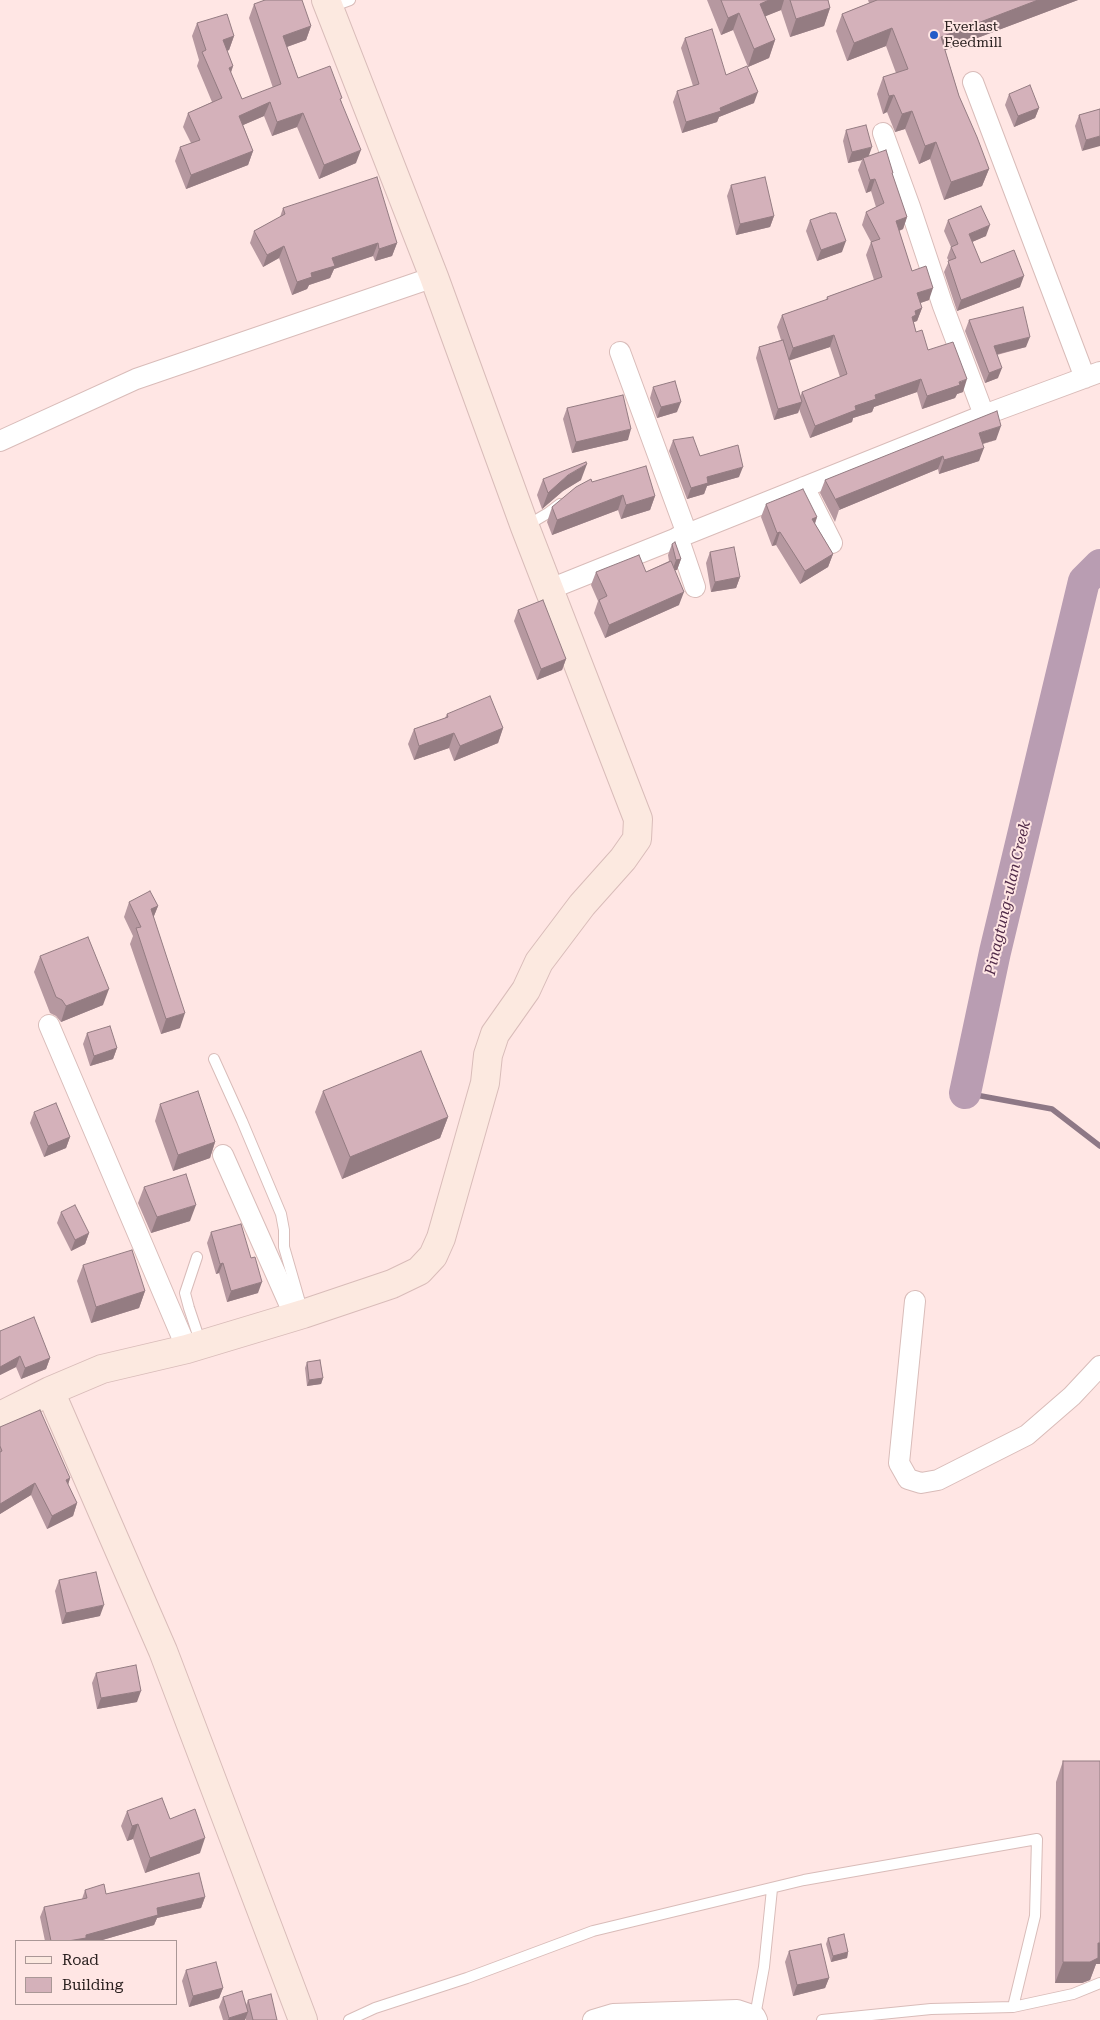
<!DOCTYPE html>
<style>
body{margin:0}
#map{position:relative;width:1100px;height:2020px;overflow:hidden;background:#ffe6e4;font-family:"Roboto Serif",serif}
canvas{display:block}
.legend{position:absolute;left:15px;top:1940px;width:162px;height:65px;box-sizing:border-box;background:#ffe6e4;border:1px solid #aa9796;margin:0;padding:6px 9px;list-style:none;font-size:15px;color:#2b2120}
.legend li{display:flex;align-items:center;gap:10px;height:25px}
.legend b{width:25px;border:1px solid #aa9796}
</style>
<div id="map">
<canvas width="1100" height="2020"></canvas>
<ul class="legend">
<li><b style="height:6px;background:#fce9e0"></b>Road</li>
<li><b style="height:14px;background:#d4b1ba"></b>Building</li>
</ul>
</div>
<script>
const c = document.querySelector('canvas').getContext('2d');
c.lineJoin = 'round';
function toPath(rows) {
  const path = new Path2D();
  for (const r of rows) {
    path.moveTo(r[0], r[1]);
    for (let i = 2; i < r.length; i += 2) path.lineTo(r[i], r[i + 1]);
  }
  return path;
}
function strokePath(path, color, width, dash) {
  c.strokeStyle = color;
  c.lineWidth = width;
  c.lineCap = dash ? 'butt' : 'round';
  c.setLineDash(dash || []);
  c.stroke(path);
}
function fill(path, color) {
  c.fillStyle = color;
  c.fill(path, 'evenodd');
}
function write(font, color, halo, rows, align = 'center') {
  c.font = font + ' "Roboto Serif",serif';
  c.lineWidth = 4;
  c.setLineDash([]);
  c.textBaseline = 'middle';
  c.strokeStyle = halo;
  c.fillStyle = color;
  for (const [text, x, y, turn = 0] of rows) {
    c.save();
    c.translate(x, y);
    c.rotate((+turn || 0) * Math.PI / 180);
    c.textAlign = isNaN(turn) ? turn : align;
    if (halo) c.strokeText(text, 0, 0);
    c.fillText(text, 0, 0);
    c.restore();
  }
}
const stream = toPath([
 [965,1093,1052,1109,1100,1146]
]);
const river = toPath([
 [965,1093,995,952,1084,581,1100,565]
]);
const lane = toPath([
 [331,7,350,0],
 [526,526,548,513,560,504],
 [214,1059,242,1121,281,1214,284,1230,284,1247,303,1313],
 [197,1257,185,1293,189,1308,201,1344],
 [755,2016,764,1967,772,1889],
 [349,2020,375,2008,467,1978,593,1931,804,1880,1037,1839,1035,1916,1013,2007],
 [822,2020,931,2009,1013,2007,1073,1994,1100,1983]
]);
const street = toPath([
 [973,82,1085,378],
 [883,133,910,207,943,306,984,415],
 [620,352,687,534],
 [0,441,136,379,434,277],
 [804,487,832,543],
 [678,537,695,587],
 [550,589,984,415,1100,372],
 [49,1025,187,1349],
 [223,1155,295,1317],
 [915,1301,899,1463,908,1479,921,1483,938,1480,1027,1435,1072,1396,1100,1366],
 [593,2020,613,2014,737,2010,755,2016,757,2020]
]);
const secondary = toPath([
 [50,1391,163,1651,303,2020],
 [0,1416,50,1391,102,1369,187,1349,303,1314,392,1284,419,1271,433,1256,441,1238,485,1083,488,1055,495,1034,526,990,539,962,582,905,623,859,637,839,638,819,525,527,434,277,326,0]
]);
const wall = toPath([
 [707,0,828,0,830,8,824,26,790,37,781,10,765,16,775,40,769,58,748,67,733,30,721,35],
 [868,0,1078,0,945,50,959,96,989,169,982,186,944,200,930,159,919,164,905,129,895,132,887,112,883,114,877,94,883,77,896,73,886,46,847,61,836,31,842,14,869,3],
 [254,4,311,26,306,40,287,47,298,78,341,100,356,163,319,179,297,127,272,136,264,116,243,125,253,151,248,165,186,189,175,161,180,147,191,143,183,127,188,113,212,102,197,66,199,60,192,36,197,23,234,36,229,50,227,51,233,66,231,73,242,99,273,88,249,18],
 [685,38,726,75,754,103,719,117,717,122,682,133,673,102,677,91,693,86,681,48],
 [1009,94,1039,108,1035,118,1014,127,1005,105],
 [1100,109,1082,151,1075,126,1079,115],
 [846,130,868,156,892,175,907,217,903,229,899,231,912,271,929,300,920,303,922,308,917,321,914,322,914,323,916,332,928,350,963,392,957,394,955,398,922,409,917,392,874,407,872,412,853,418,852,422,810,438,799,409,798,413,774,420,756,358,759,347,781,340,777,327,782,315,826,300,827,297,874,280,866,255,871,242,862,225,866,212,876,207,871,191,866,193,858,170,862,160,848,163,843,141],
 [830,347,840,377,802,392,800,397,789,360],
 [731,185,774,216,770,227,736,235,727,196],
 [283,208,397,243,392,256,375,261,373,256,334,269,330,278,309,285,307,289,292,295,279,258,263,267,250,243,254,231,280,217],
 [810,220,842,252,817,261,806,231],
 [948,220,986,236,972,242,981,263,1020,287,957,311,944,272,949,261,947,258,951,247,944,231],
 [969,320,1026,347,997,355,998,378,985,383,965,331],
 [653,387,677,412,657,418,650,398],
 [567,408,628,440,572,453,563,419],
 [673,440,700,456,739,477,707,486,704,494,687,499,669,451],
 [996,440,983,444,979,461,939,474,938,469,839,510,835,522,820,493,825,480],
 [543,479,581,480,563,491,542,509,537,495],
 [592,482,655,496,650,510,621,519,618,510,552,535,547,522,552,507],
 [766,504,817,517,815,524,833,554,828,567,800,584,776,545,772,546,761,517],
 [672,544,681,559,677,570,675,570,679,605,605,638,594,613,598,601,591,585,596,572,646,572,669,561,668,555],
 [710,552,740,577,736,588,711,592,706,563],
 [518,610,566,659,562,670,537,680,514,621],
 [447,714,503,728,498,743,454,761,449,748,414,760,408,744,414,729,445,718],
 [129,902,158,906,153,918,180,1028,161,1034,130,944,133,936,124,917],
 [40,956,103,1005,61,1022,56,1016,50,1013,34,972],
 [87,1033,117,1048,113,1059,90,1066,83,1044],
 [323,1091,448,1117,440,1138,342,1179,315,1112],
 [160,1104,215,1142,210,1158,173,1171,155,1121],
 [34,1112,70,1137,66,1148,44,1157,30,1123],
 [144,1187,190,1221,151,1233,138,1203],
 [61,1212,89,1233,85,1244,71,1251,57,1223],
 [211,1232,258,1293,227,1302,219,1273,216,1274,207,1243],
 [83,1265,145,1291,139,1308,91,1323,77,1281],
 [0,1331,50,1358,46,1369,21,1379,16,1367,0,1375],
 [307,1362,323,1378,321,1384,307,1386,305,1368],
 [0,1427,70,1478,68,1485,77,1503,73,1516,47,1529,31,1495,0,1514],
 [59,1580,100,1616,62,1624,55,1591],
 [96,1673,137,1702,97,1709,92,1683],
 [1063,1761,1096,1964,1090,1980,1082,1983,1055,1983,1056,1782],
 [127,1811,200,1853,145,1873,133,1839,127,1841,121,1826],
 [85,1890,106,1894,205,1897,201,1908,157,1918,154,1925,99,1941,45,1941,40,1917,44,1907,82,1899],
 [828,1938,848,1952,847,1958,831,1962,826,1944],
 [789,1951,829,1978,825,1988,793,1996,785,1962],
 [186,1970,223,1988,219,1998,189,2007,182,1981],
 [223,1997,246,2005,248,2000,277,2020,246,2020,246,2018,245,2020,223,2020,219,2007]
]);
const shadedWall = toPath([
 [769,0,784,0,781,10,754,21,760,4],
 [1038,0,1078,0,935,54,941,37],
 [830,8,824,26,790,37,796,19],
 [739,13,733,30,721,35,728,18],
 [311,26,306,40,278,50,283,36],
 [892,28,886,46,847,61,854,43],
 [234,36,229,50,218,54,223,40],
 [775,40,769,58,748,67,754,49],
 [233,66,228,80,229,68],
 [758,92,754,103,719,117,717,122,682,133,686,122],
 [894,95,887,112,883,114,889,96],
 [270,102,264,116,234,129,239,116],
 [1039,108,1035,118,1014,127,1018,116],
 [912,111,905,129,895,132,902,114],
 [303,113,297,127,272,136,277,122],
 [1100,136,1100,146,1082,151,1086,140],
 [936,142,930,159,919,164,925,146],
 [872,147,868,158,863,158,862,160,848,163,852,152],
 [361,150,356,163,319,179,324,165],
 [253,151,248,165,186,189,191,175],
 [989,169,982,186,944,200,951,182],
 [875,179,871,191,866,193,870,180],
 [774,216,770,227,736,235,740,224],
 [907,217,903,229,891,234,896,221],
 [990,225,986,236,965,245,969,234],
 [846,241,842,252,817,261,821,250],
 [378,243,373,256,334,269,330,278,309,285,307,289,292,295,297,282,332,258],
 [397,243,392,256,375,261,379,249],
 [284,246,279,258,263,267,267,255],
 [1024,276,1020,287,957,311,961,300],
 [933,288,929,300,912,306,917,293],
 [922,308,917,321,914,322,912,328,907,330,915,311],
 [834,335,830,347,788,361,793,348],
 [1030,337,1026,347,990,356,994,346],
 [1002,368,998,378,985,383,989,373],
 [921,379,917,392,874,407,872,412,853,418,852,422,810,438,815,426,855,406,875,395],
 [967,379,963,392,957,394,955,398,922,409,927,396],
 [681,402,677,412,657,418,661,407],
 [802,402,798,413,774,420,778,409],
 [1001,426,996,440,974,446,979,433],
 [631,429,628,440,572,453,576,442],
 [984,448,979,461,939,474,944,460],
 [943,456,938,469,839,510,840,508,836,499],
 [587,464,581,480,563,491,542,509,548,493,568,475],
 [743,467,739,477,707,486,704,494,687,499,691,488,707,477],
 [623,495,618,510,552,535,557,520],
 [655,496,650,510,621,519,626,505],
 [817,517,812,531,812,519],
 [780,532,776,545,772,546,777,533],
 [833,554,828,567,800,584,805,571],
 [681,559,677,570,672,571,676,560],
 [740,577,736,588,711,592,715,582],
 [684,592,679,605,605,638,609,625],
 [566,659,562,670,537,680,541,669],
 [503,728,498,743,454,761,460,746],
 [454,733,449,748,414,760,419,746],
 [158,906,152,921,151,909],
 [109,989,103,1005,61,1022,66,1006],
 [185,1013,180,1028,161,1034,166,1019],
 [117,1048,113,1059,90,1066,94,1056],
 [448,1117,440,1138,342,1179,350,1157],
 [70,1137,66,1148,44,1157,48,1146],
 [215,1142,210,1158,173,1171,178,1155],
 [196,1205,190,1221,151,1233,157,1217],
 [89,1233,85,1244,71,1251,75,1240],
 [223,1263,219,1273,216,1274,220,1264],
 [262,1282,258,1293,227,1302,231,1291],
 [145,1291,139,1308,91,1323,96,1307],
 [20,1356,16,1367,0,1375,0,1367],
 [50,1358,46,1369,21,1379,25,1368],
 [323,1378,321,1384,307,1386,309,1380],
 [70,1478,66,1491,66,1480],
 [35,1483,31,1495,0,1514,0,1504],
 [77,1503,73,1516,47,1529,52,1516],
 [104,1605,100,1616,62,1624,66,1613],
 [141,1691,137,1702,97,1709,101,1698],
 [138,1824,133,1839,127,1841,132,1826],
 [205,1838,200,1853,145,1873,150,1858],
 [205,1897,201,1908,157,1918,154,1925,99,1941,68,1941,157,1908],
 [1098,1943,1100,1943,1100,1964,1096,1964,1090,1980,1082,1983,1055,1983,1063,1962],
 [848,1952,847,1958,831,1962,833,1956],
 [829,1978,825,1988,793,1996,797,1985],
 [223,1988,219,1998,189,2007,193,1996],
 [248,2012,245,2020,228,2020,229,2018]
]);
const building = toPath([
 [265,0,302,0,311,26,283,36,298,78,330,66,342,98,340,99,361,150,324,165,303,113,277,122,270,102,239,116,253,151,191,175,180,147,200,140,188,113,222,98,202,52,206,50,197,23,227,14,234,36,223,40,233,66,229,68,242,99,281,84,254,4,265,0],
 [721,0,769,0,760,4,775,40,754,49,739,13,728,18,721,0],
 [790,0,828,0,830,8,796,19,790,0],
 [877,0,1038,0,941,37,959,96,977,137,989,169,951,182,936,142,925,146,912,111,902,114,894,95,889,96,883,77,908,69,892,28,854,43,842,14,877,0],
 [712,29,726,75,747,66,758,92,720,108,721,111,686,122,677,91,699,84,685,38,712,29],
 [1030,85,1039,108,1018,116,1009,94,1030,85],
 [1100,109,1100,136,1086,140,1079,115,1100,109],
 [866,125,872,147,852,152,846,130,866,125],
 [886,150,893,173,892,173,907,217,896,221,912,271,926,266,933,288,917,293,922,308,915,311,916,315,912,317,916,332,922,330,928,350,953,342,967,379,959,382,960,385,927,396,921,379,875,395,876,399,855,406,856,410,815,426,802,392,847,374,834,335,793,348,782,315,828,299,827,297,882,277,871,242,880,239,866,212,884,203,875,179,870,180,863,158,886,150],
 [377,177,397,243,379,249,378,243,332,258,335,266,311,273,312,277,297,282,284,246,267,255,254,231,285,214,283,208,377,177],
 [765,177,774,216,740,224,731,185,765,177],
 [981,206,990,225,969,234,981,263,1014,250,1024,276,961,300,948,261,956,258,951,247,958,244,948,220,981,206],
 [830,213,836,213,846,241,821,250,810,220,830,213],
 [1023,307,1030,337,994,346,1002,368,989,373,969,320,1023,307],
 [783,340,802,402,778,409,759,347,783,340],
 [675,381,681,402,661,407,653,387,675,381],
 [623,395,631,429,576,442,567,408,623,395],
 [997,411,1001,426,979,433,984,448,944,460,943,456,836,499,840,508,825,480,997,411],
 [693,437,700,456,738,445,743,467,707,477,708,483,691,488,673,440,693,437],
 [586,462,587,464,568,475,548,493,543,479,586,462],
 [646,466,655,496,626,505,623,495,557,520,552,507,576,487,591,479,592,482,646,466],
 [803,489,817,517,812,519,833,554,805,571,780,532,777,533,766,504,803,489],
 [675,542,681,559,676,560,672,544,675,542],
 [734,547,740,577,715,582,710,552,734,547],
 [639,555,646,572,671,561,684,592,609,625,599,600,607,596,596,572,639,555],
 [543,600,566,659,541,669,518,610,543,600],
 [490,696,503,728,460,746,454,733,419,746,414,729,448,717,447,714,490,696],
 [150,891,158,906,151,909,185,1013,166,1019,136,928,141,927,129,902,150,891],
 [88,937,109,989,66,1006,62,1000,56,997,40,956,88,937],
 [110,1026,117,1048,94,1056,87,1033,110,1026],
 [421,1051,448,1117,350,1157,323,1091,421,1051],
 [198,1091,215,1142,178,1155,160,1104,198,1091],
 [56,1103,70,1137,48,1146,34,1112,56,1103],
 [186,1174,196,1205,157,1217,144,1187,186,1174],
 [75,1205,89,1233,75,1240,61,1212,75,1205],
 [241,1224,251,1258,255,1257,262,1282,231,1291,223,1263,220,1264,211,1232,241,1224],
 [132,1250,145,1291,96,1307,83,1265,132,1250],
 [34,1317,50,1358,25,1368,20,1356,0,1367,0,1331,34,1317],
 [320,1360,323,1378,309,1380,307,1362,320,1360],
 [40,1410,70,1478,66,1480,77,1503,52,1516,35,1483,0,1504,0,1452,2,1451,0,1446,0,1427,40,1410],
 [96,1572,104,1605,66,1613,59,1580,96,1572],
 [136,1665,141,1691,101,1698,96,1673,136,1665],
 [1063,1761,1100,1761,1100,1943,1098,1943,1098,1958,1090,1962,1063,1962,1063,1761],
 [162,1798,170,1819,195,1809,205,1838,150,1858,138,1824,132,1826,127,1811,162,1798],
 [199,1873,205,1897,157,1908,158,1915,86,1935,86,1938,68,1941,51,1941,44,1907,87,1898,85,1890,104,1884,106,1894,199,1873],
 [844,1934,848,1952,833,1956,828,1938,844,1934],
 [821,1944,829,1978,797,1985,789,1951,821,1944],
 [216,1962,223,1988,193,1996,186,1970,216,1962],
 [242,1991,248,2012,229,2018,223,1997,242,1991],
 [271,1994,277,2020,253,2020,248,2000,271,1994]
]);
const markers = [
 [934,35,5,"#245bc8"]
];
const poiNames = [
 ["Everlast",944,27],
 ["Feedmill",944,43]
];
const waterNames = [
 ["Pinagtung-ulan Creek",1008,898,-77]
];
strokePath(stream, '#8e7886', 5.5);
strokePath(river, '#b99db2', 32);
strokePath(lane, '#d9bcb9', 12);
strokePath(street, '#d9bcb9', 22);
strokePath(secondary, '#d9bcb9', 30);
strokePath(lane, '#fff', 10);
strokePath(street, '#fff', 20);
strokePath(secondary, '#fce9e0', 28);
fill(wall, '#b698a0');
fill(shadedWall, '#947c82');
fill(building, '#d4b1ba');
strokePath(building, '#947c82', 1);
for (const [x, y, r, color] of markers) {
  const dot = new Path2D();
  dot.arc(x, y, r, 0, 2 * Math.PI);
  c.fillStyle = color;
  c.fill(dot);
  strokePath(dot, '#ffe6e4', 2);
}
write('14px', '#2b2120', '#ffe6e4', poiNames, 'left');
write('italic 15px', '#4f2947', '#ffe6e4', waterNames);
</script>
